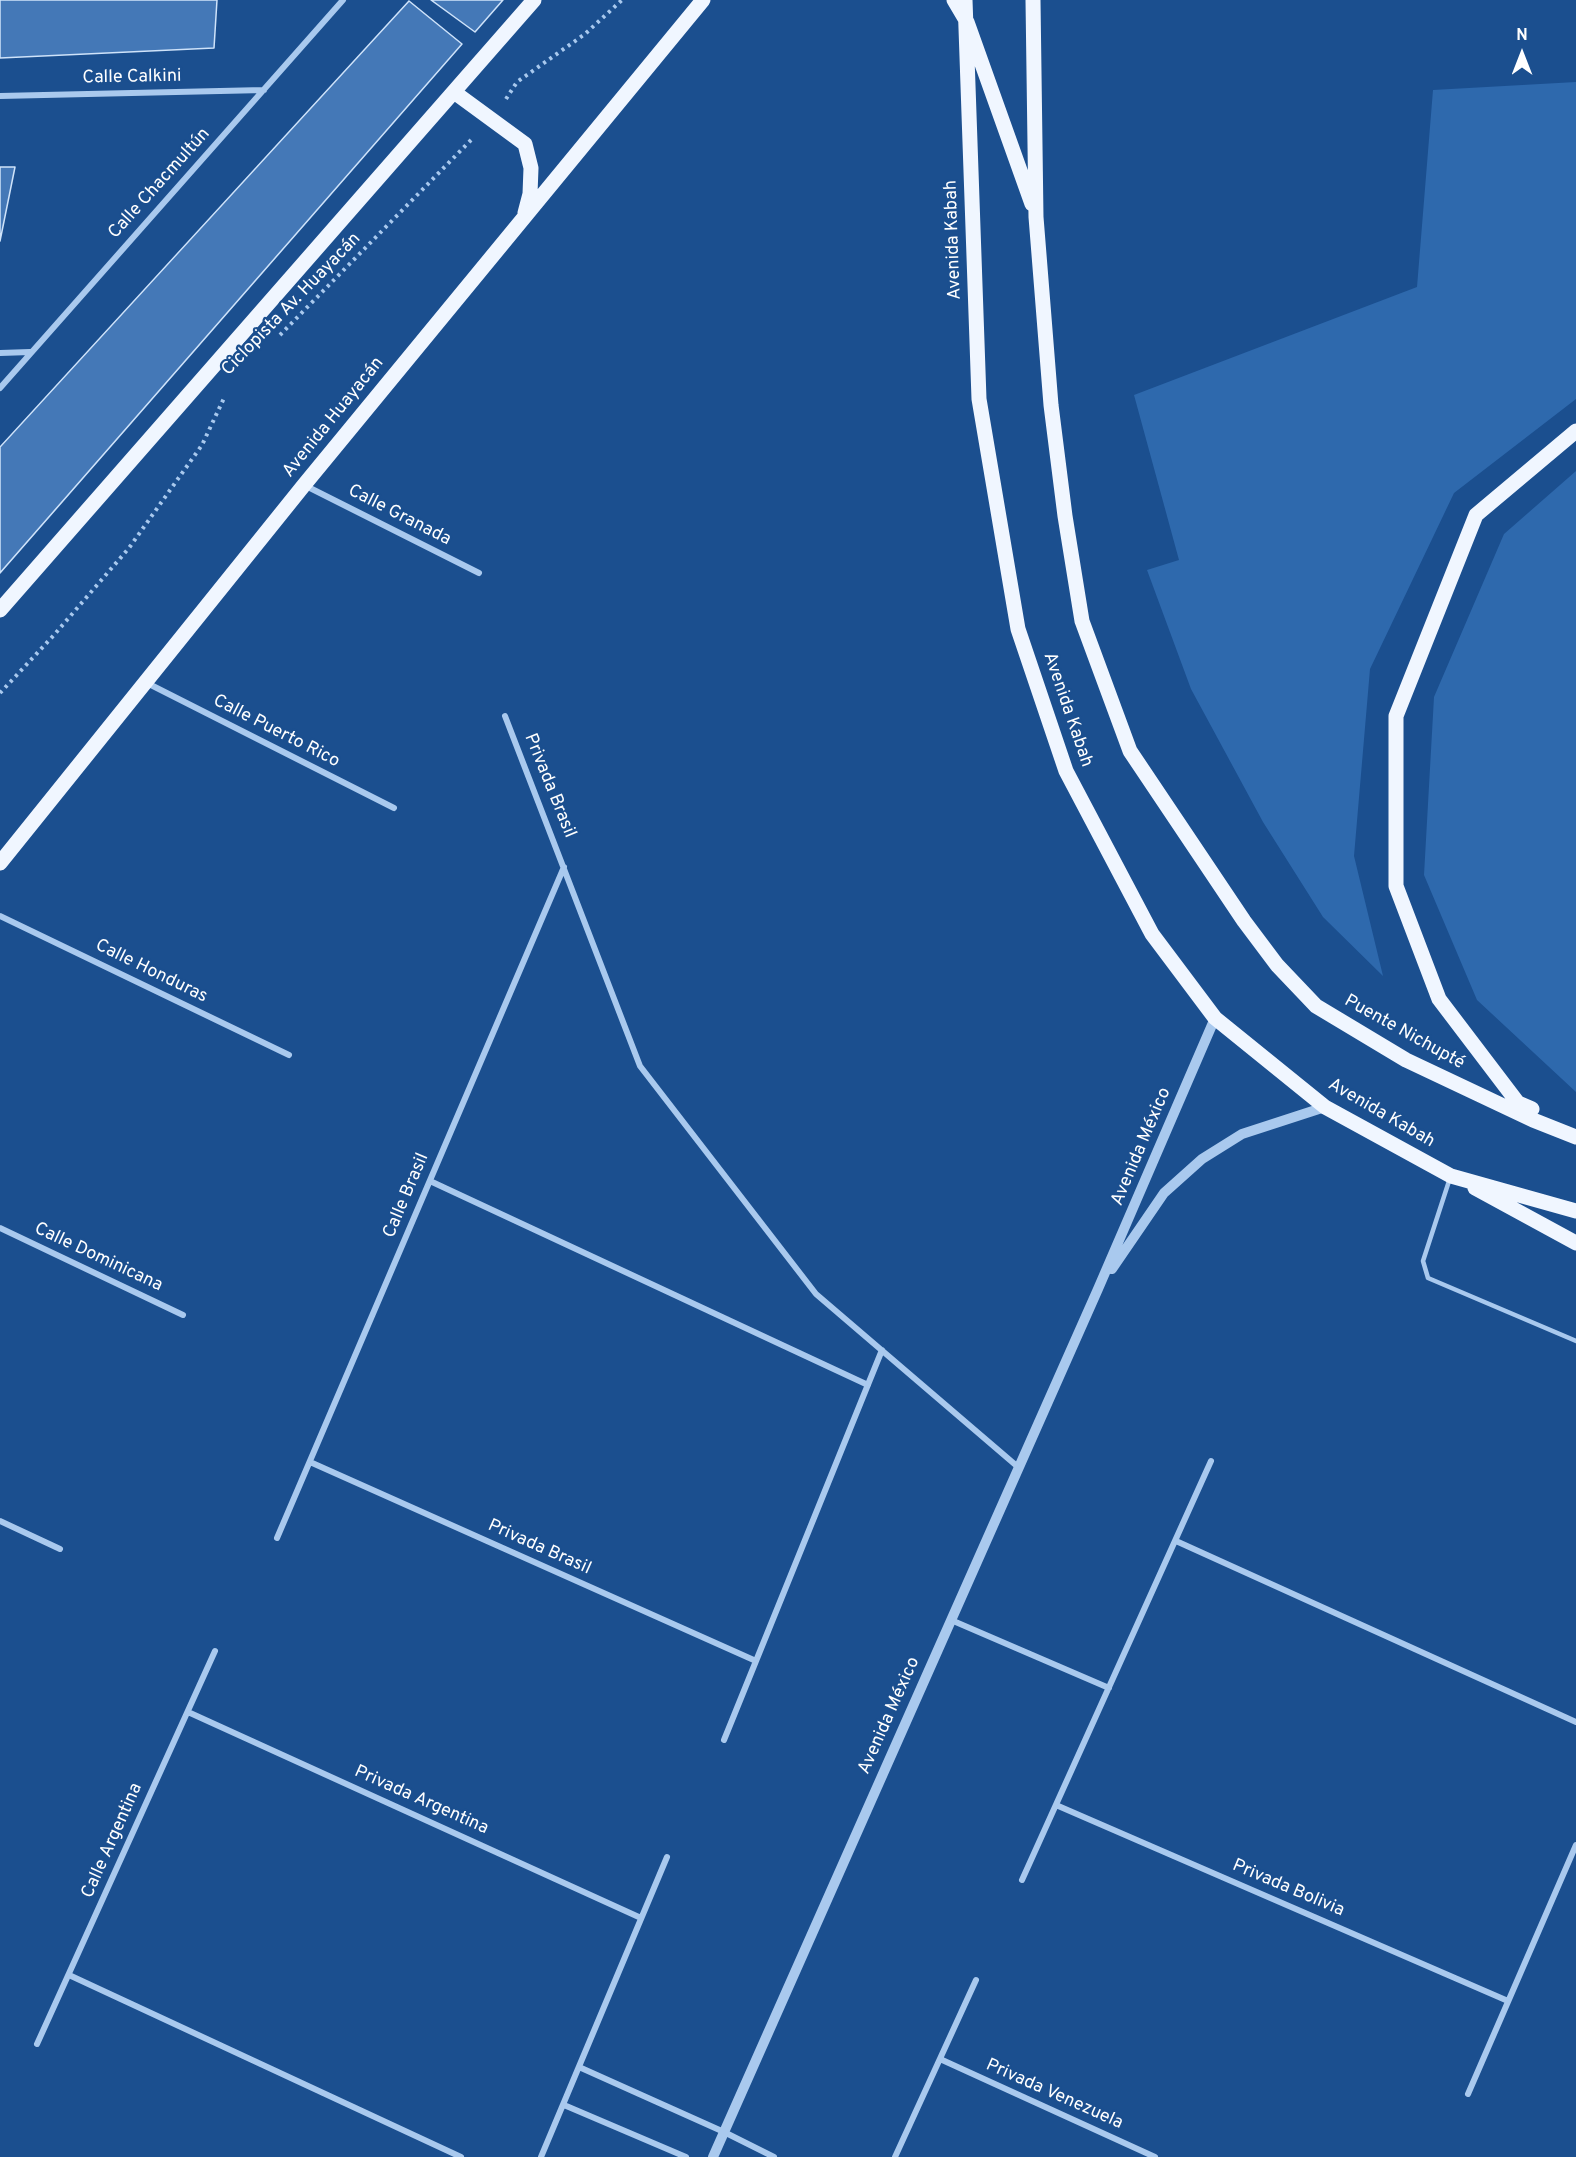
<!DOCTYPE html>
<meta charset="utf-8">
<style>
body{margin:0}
#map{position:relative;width:1576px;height:2157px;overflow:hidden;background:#1b4f8f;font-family:Overpass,sans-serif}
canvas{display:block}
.north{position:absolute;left:1492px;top:24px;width:60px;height:60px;-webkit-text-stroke:4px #1b4f8f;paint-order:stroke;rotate:0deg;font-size:16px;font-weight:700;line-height:24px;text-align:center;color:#fff}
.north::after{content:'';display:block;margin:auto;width:21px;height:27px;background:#fff;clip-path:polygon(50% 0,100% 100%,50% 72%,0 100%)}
</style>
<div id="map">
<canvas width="1576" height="2157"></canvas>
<div class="north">N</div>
</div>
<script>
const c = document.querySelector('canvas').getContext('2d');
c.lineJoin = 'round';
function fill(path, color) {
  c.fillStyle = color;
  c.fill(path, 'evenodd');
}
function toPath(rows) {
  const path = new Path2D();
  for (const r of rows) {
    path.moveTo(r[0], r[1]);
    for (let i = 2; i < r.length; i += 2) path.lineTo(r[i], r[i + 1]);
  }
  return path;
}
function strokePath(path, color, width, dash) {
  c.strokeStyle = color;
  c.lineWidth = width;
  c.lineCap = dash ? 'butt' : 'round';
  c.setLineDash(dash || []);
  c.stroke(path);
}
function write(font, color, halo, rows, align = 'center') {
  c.font = font + ' Overpass,sans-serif';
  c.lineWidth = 4.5;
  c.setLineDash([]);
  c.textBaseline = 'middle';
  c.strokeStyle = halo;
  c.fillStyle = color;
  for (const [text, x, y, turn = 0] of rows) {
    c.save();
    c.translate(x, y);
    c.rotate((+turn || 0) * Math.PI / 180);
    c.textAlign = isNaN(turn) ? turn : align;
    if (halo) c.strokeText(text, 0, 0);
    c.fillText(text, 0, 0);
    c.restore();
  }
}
const green = toPath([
 [1576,82,1576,399,1454,493,1370,669,1354,856,1383,976,1323,917,1263,822,1191,689,1147,570,1179,560,1134,395,1417,287,1433,90],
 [1576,471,1576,1092,1477,1000,1424,875,1434,697,1504,534]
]);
const building = toPath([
 [0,0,217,0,214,48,0,58,0,0],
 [431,0,503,0,475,32,431,0],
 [409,1,462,44,0,573,0,447,409,1],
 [0,167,15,167,0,241,0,167]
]);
const path = toPath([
 [506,99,517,82,585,34,622,0],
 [280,335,472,139],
 [0,693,54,635,129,548,202,445,225,396]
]);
const service = toPath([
 [1450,1178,1423,1261,1428,1278,1576,1341]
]);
const minor = toPath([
 [0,96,264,90],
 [0,353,30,352],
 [0,388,343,0],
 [306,486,479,573],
 [145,682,394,808],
 [505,716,640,1066,816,1294,1018,1467],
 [0,916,289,1055],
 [430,1181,868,1385],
 [0,1228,183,1315],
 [310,1462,756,1661],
 [0,1521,60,1549],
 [277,1538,564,867],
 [1176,1541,1576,1722],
 [951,1620,1109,1688],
 [188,1712,641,1918],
 [724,1740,882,1350],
 [1056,1805,1508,2001],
 [1022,1880,1211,1461],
 [69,1975,461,2157],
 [37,2044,215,1651],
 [940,2059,1155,2157],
 [579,2067,724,2132,774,2157],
 [1468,2094,1576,1845],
 [564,2105,686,2157],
 [541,2157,667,1857],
 [895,2157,976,1980]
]);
const tertiary = toPath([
 [1112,1269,1164,1193,1202,1159,1242,1134,1325,1107],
 [713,2157,1098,1289,1215,1018]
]);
const primary = toPath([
 [954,0,967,22,1032,204],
 [965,0,979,399,1018,629,1066,771,1152,934,1215,1018,1325,1107,1451,1176,1576,1211],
 [1033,0,1036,217,1051,405,1065,516,1082,621,1130,751,1244,921,1277,965,1316,1006,1406,1060,1533,1120,1576,1137],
 [454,92,525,144,531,168,530,194,525,213],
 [0,610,534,0],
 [0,863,304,485,703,0],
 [1532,1109,1518,1103,1439,999,1396,886,1396,716,1476,515,1576,431],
 [1475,1188,1576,1243]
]);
const streetNames = [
 ["Calle Calkini",132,78,-1],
 ["Calle Chacmultún",160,184,-48],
 ["Avenida Kabah",954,240,-92],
 ["Ciclopista Av. Huayacán",292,305,-46],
 ["Avenida Huayacán",334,418,-51],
 ["Calle Granada",399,516,27],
 ["Avenida Kabah",1067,710,71],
 ["Calle Puerto Rico",276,732,27],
 ["Privada Brasil",549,786,68],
 ["Calle Honduras",151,972,26],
 ["Puente Nichupté",1404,1033,29],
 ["Avenida Kabah",1381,1114,30],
 ["Avenida México",1142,1147,-67],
 ["Calle Brasil",407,1196,-67],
 ["Calle Dominicana",98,1258,25],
 ["Privada Brasil",539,1548,24],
 ["Avenida México",890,1716,-66],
 ["Privada Argentina",421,1801,24],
 ["Calle Argentina",113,1841,-66],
 ["Privada Bolivia",1288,1889,23],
 ["Privada Venezuela",1054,2095,24]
];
fill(green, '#2e69ad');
fill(building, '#4478b7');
strokePath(building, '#cfe3fa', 1.5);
strokePath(path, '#a9c9ee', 4, [3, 4.5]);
strokePath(service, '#a9c9ee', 4.5);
strokePath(minor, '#a9c9ee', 6);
strokePath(tertiary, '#a9c9ee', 10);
strokePath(primary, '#f0f6ff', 15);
write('18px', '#fff', '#1b4f8f', streetNames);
</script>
